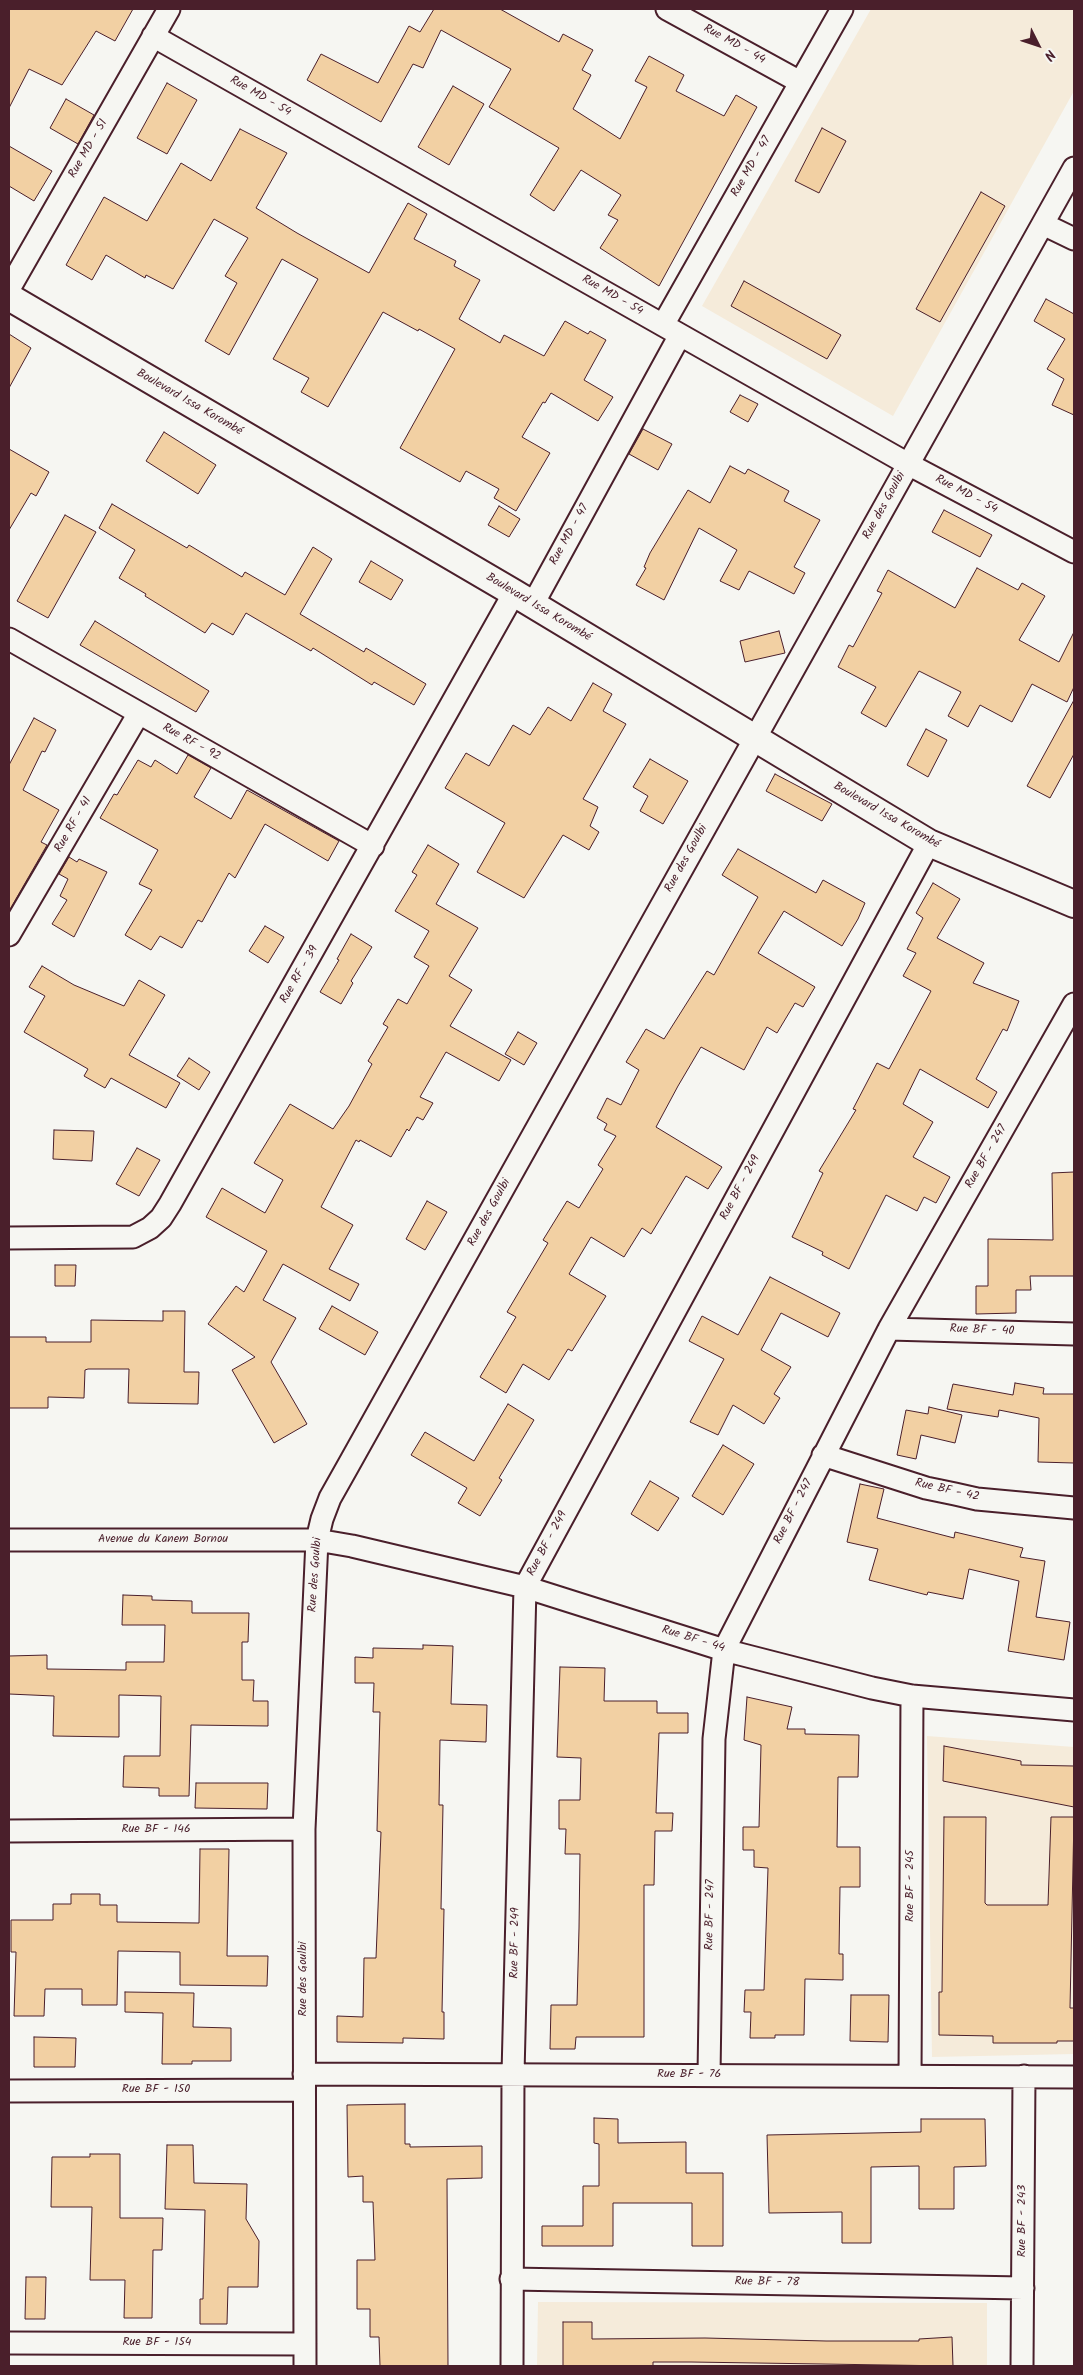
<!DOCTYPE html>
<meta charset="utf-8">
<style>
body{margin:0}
#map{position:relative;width:1083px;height:2375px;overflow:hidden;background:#f6f6f2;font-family:Kalam,sans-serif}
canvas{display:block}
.frame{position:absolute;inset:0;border:10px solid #4a1f2b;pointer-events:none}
.north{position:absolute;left:1013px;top:20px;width:50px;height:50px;-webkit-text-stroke:4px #f6f6f2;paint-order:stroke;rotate:131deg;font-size:14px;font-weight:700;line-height:20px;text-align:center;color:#4a1f2b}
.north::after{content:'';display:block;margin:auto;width:18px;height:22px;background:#4a1f2b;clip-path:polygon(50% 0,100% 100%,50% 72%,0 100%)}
</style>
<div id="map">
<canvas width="1083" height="2375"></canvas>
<div class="frame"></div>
<div class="north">N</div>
</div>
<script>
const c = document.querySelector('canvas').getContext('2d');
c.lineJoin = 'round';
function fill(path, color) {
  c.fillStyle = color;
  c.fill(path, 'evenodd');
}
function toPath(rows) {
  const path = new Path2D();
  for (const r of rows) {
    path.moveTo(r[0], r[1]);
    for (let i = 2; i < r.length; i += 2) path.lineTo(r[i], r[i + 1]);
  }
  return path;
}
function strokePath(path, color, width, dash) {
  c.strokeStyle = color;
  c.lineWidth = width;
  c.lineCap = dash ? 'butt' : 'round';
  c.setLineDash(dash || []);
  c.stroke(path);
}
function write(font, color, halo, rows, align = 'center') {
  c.font = font + ' Kalam,sans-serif';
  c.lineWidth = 4.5;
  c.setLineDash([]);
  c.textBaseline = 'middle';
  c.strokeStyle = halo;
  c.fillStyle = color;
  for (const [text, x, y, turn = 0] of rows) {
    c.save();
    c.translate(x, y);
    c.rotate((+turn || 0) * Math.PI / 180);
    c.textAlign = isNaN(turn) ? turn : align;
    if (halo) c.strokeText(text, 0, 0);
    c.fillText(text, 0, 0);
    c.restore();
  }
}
const built = toPath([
 [871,9,1074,9,1074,91,893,416,702,306],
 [927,1736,1074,1747,1074,2054,932,2057],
 [538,2302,987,2303,987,2366,537,2366]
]);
const building = toPath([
 [9,9,133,9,115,41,96,31,62,85,29,69,9,108,9,9],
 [434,9,500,9,559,42,563,34,593,50,582,70,591,75,573,109,620,139,647,87,635,81,649,56,684,75,676,91,724,116,736,95,757,107,659,286,600,248,618,220,608,215,621,195,581,170,554,211,530,195,559,148,489,107,511,69,441,30,423,68,413,64,381,122,307,80,321,54,378,83,409,26,420,32,434,9],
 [167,83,197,100,167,154,137,138,167,83],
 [453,86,484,104,449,165,418,147,453,86],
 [66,99,94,115,78,144,50,128,66,99],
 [822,128,846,141,819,193,795,181,822,128],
 [240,129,287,153,256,208,297,233,369,273,408,203,427,214,414,239,456,261,454,266,480,280,459,319,500,343,504,335,544,356,565,321,588,334,590,331,606,340,584,380,613,397,598,421,551,393,545,403,543,402,522,437,550,453,516,511,494,498,499,489,466,471,460,482,400,448,455,349,419,329,418,331,383,312,328,407,301,392,309,378,273,359,318,279,282,259,229,355,205,341,237,283,225,276,248,238,214,219,173,289,146,275,145,278,106,255,92,280,66,265,104,197,147,221,181,163,211,181,240,129],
 [9,146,52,171,34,201,9,186,9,146],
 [981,192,1005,206,940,322,916,309,981,192],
 [744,281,841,335,827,359,731,306,744,281],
 [1046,299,1074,314,1074,415,1052,405,1064,379,1047,369,1065,339,1034,321,1046,299],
 [9,334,31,348,9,388,9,334],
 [740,395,758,404,748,422,730,412,740,395],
 [643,429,672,444,658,470,629,454,643,429],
 [164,432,216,465,198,494,146,461,164,432],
 [9,449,49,472,36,496,31,493,9,530,9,449],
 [730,466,745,474,748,469,789,491,784,501,820,520,794,567,805,573,794,594,749,571,739,590,720,581,737,550,699,528,664,600,636,585,646,568,644,567,650,553,688,490,710,503,730,466],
 [112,504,187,548,189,545,242,577,245,572,285,595,313,547,332,559,300,614,364,652,366,648,426,684,414,705,374,682,372,685,313,648,311,651,246,613,233,635,212,623,205,633,145,596,146,594,119,578,135,550,99,528,112,504],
 [499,506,520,519,509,537,488,525,499,506],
 [944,510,992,535,980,557,932,532,944,510],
 [65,515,96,532,48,618,17,601,65,515],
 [371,561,403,580,391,600,359,582,371,561],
 [977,568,1018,590,1022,583,1045,596,1019,640,1059,662,1074,632,1074,687,1067,702,1032,684,1012,722,980,705,968,727,948,716,961,692,919,671,886,727,861,713,876,687,838,667,849,645,853,647,882,593,877,591,888,570,955,608,977,568],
 [95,621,209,691,196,712,80,645,95,621],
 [779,631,785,653,745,662,740,641,779,631],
 [593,683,612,694,603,711,626,724,583,799,598,807,590,826,599,832,589,850,563,835,524,898,477,872,505,823,445,788,466,753,489,766,513,725,530,735,548,707,571,721,593,683],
 [1074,700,1074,754,1050,798,1027,786,1074,700],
 [34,718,56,730,45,752,42,751,23,790,59,810,41,842,47,845,9,911,9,765,34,718],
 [926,729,947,740,928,777,907,765,926,729],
 [188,755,211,768,194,797,231,819,247,790,339,841,328,861,265,824,235,878,229,873,202,922,198,920,182,948,160,936,151,950,125,935,152,890,139,884,158,850,100,818,114,794,117,795,138,760,151,767,155,760,177,774,188,755],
 [650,759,688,781,663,824,640,811,648,796,633,787,650,759],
 [775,774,832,804,822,821,766,791,775,774],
 [428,845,459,864,436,904,478,928,449,976,472,990,450,1026,511,1060,499,1081,446,1052,420,1097,433,1103,423,1120,417,1117,409,1131,407,1129,391,1157,360,1140,359,1142,356,1140,321,1207,353,1225,329,1269,359,1284,350,1301,283,1264,263,1300,296,1318,271,1362,307,1424,274,1443,232,1370,255,1357,208,1324,236,1286,244,1292,267,1251,206,1217,222,1188,265,1213,283,1180,254,1163,290,1104,333,1129,349,1106,372,1064,368,1061,388,1027,383,1024,398,999,407,1004,429,966,414,957,429,931,395,911,417,875,412,872,428,845],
 [738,849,816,893,823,880,865,903,858,919,842,946,784,911,758,953,815,987,803,1007,795,1003,777,1033,767,1027,744,1070,701,1047,678,1086,656,1127,722,1167,708,1189,686,1176,651,1234,642,1228,624,1257,591,1237,569,1274,606,1296,572,1351,568,1349,549,1380,523,1364,506,1393,480,1377,516,1317,507,1312,548,1243,543,1240,567,1201,579,1208,603,1169,598,1165,616,1136,604,1130,607,1124,597,1118,607,1098,621,1105,639,1070,626,1062,646,1029,664,1039,707,971,714,975,758,897,722,875,738,849],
 [69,857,77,862,79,859,107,872,74,937,52,924,67,900,60,896,68,879,59,874,69,857],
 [933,883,960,899,937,938,984,963,973,983,1019,1001,1007,1031,1003,1029,976,1079,997,1092,988,1108,920,1069,903,1104,933,1122,913,1157,950,1177,936,1203,924,1197,917,1211,886,1195,849,1269,822,1255,823,1252,792,1237,823,1173,819,1171,856,1110,853,1109,877,1063,889,1069,931,991,903,976,916,953,907,949,923,918,916,913,933,883],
 [265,926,284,937,268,963,249,951,265,926],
 [351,934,372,947,351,981,353,983,341,1004,320,992,339,960,337,959,351,934],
 [42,966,74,985,124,1006,139,980,165,995,129,1055,180,1083,166,1108,111,1078,105,1088,84,1076,88,1069,24,1032,45,996,29,987,42,966],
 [518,1032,537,1043,524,1065,505,1054,518,1032],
 [189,1058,210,1072,199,1090,177,1076,189,1058],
 [54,1130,94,1131,92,1161,53,1159,54,1130],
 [137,1148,160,1160,139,1196,116,1184,137,1148],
 [1074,1172,1074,1276,1030,1276,1031,1290,1016,1290,1016,1313,976,1314,976,1286,988,1286,988,1239,1053,1240,1052,1173,1074,1172],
 [427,1201,447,1212,425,1250,406,1239,427,1201],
 [55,1265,76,1265,75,1286,55,1286,55,1265],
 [770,1277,840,1313,828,1337,781,1313,761,1350,791,1367,774,1394,780,1398,764,1424,733,1405,718,1435,690,1422,724,1359,689,1341,702,1316,738,1335,770,1277],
 [332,1306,378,1332,365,1355,319,1329,332,1306],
 [163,1311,185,1311,184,1372,199,1372,198,1404,128,1403,129,1369,88,1369,85,1370,84,1398,48,1397,48,1408,9,1408,9,1337,46,1337,46,1342,91,1342,91,1320,163,1321,163,1311],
 [1015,1383,1044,1388,1043,1394,1074,1394,1074,1463,1038,1462,1039,1418,999,1410,998,1417,947,1409,953,1384,1013,1395,1015,1383],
 [508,1404,534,1420,499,1478,502,1480,480,1516,458,1503,467,1488,411,1455,425,1432,474,1461,508,1404],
 [929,1407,962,1415,955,1443,921,1435,916,1459,897,1455,906,1410,928,1414,929,1407],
 [723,1445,754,1464,723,1515,692,1496,723,1445],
 [650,1481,679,1498,658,1531,631,1514,650,1481],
 [860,1484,884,1489,877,1518,954,1538,955,1532,1023,1548,1020,1557,1045,1561,1036,1617,1070,1622,1064,1660,1008,1651,1019,1581,969,1569,963,1599,928,1592,927,1595,869,1580,878,1549,847,1542,860,1484],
 [123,1595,152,1596,152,1600,192,1601,192,1613,249,1613,248,1642,242,1642,242,1680,254,1680,253,1701,268,1701,268,1726,191,1725,189,1796,159,1796,159,1788,123,1787,124,1756,160,1756,161,1696,119,1695,119,1737,53,1736,54,1696,9,1694,9,1656,47,1655,47,1669,126,1670,126,1662,164,1662,165,1625,122,1625,123,1595],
 [423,1645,453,1646,451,1704,487,1705,486,1742,440,1740,439,1805,443,1805,441,1909,444,1909,442,2012,444,2012,444,2039,403,2038,403,2043,337,2042,337,2016,363,2017,364,1958,376,1958,381,1832,377,1831,380,1712,373,1712,374,1683,355,1683,355,1657,373,1658,373,1648,423,1649,423,1645],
 [560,1667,605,1668,604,1701,657,1701,657,1713,688,1713,688,1733,659,1733,656,1813,673,1813,672,1831,655,1831,654,1885,644,1885,644,2037,576,2037,575,2049,550,2049,551,2005,577,2005,579,1928,580,1854,565,1854,566,1829,559,1829,559,1800,580,1800,581,1758,557,1757,560,1667],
 [747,1697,792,1707,787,1729,805,1729,805,1734,859,1735,858,1777,838,1777,837,1847,860,1847,860,1887,840,1887,839,1954,843,1954,843,1980,805,1979,804,2035,775,2035,775,2038,750,2038,751,2012,744,2012,745,1990,764,1990,768,1868,754,1867,754,1850,743,1850,743,1827,759,1827,761,1745,744,1740,747,1697],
 [944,1746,1021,1761,1021,1765,1074,1766,1074,1807,943,1781,944,1746],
 [196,1783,268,1783,267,1809,195,1808,196,1783],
 [944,1817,986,1817,985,1903,987,1905,1048,1905,1051,1817,1074,1817,1070,2008,1074,2008,1074,2041,1057,2041,1057,2043,993,2043,993,2036,939,2035,939,1992,942,1992,944,1817],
 [200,1849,229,1849,227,1956,268,1956,267,1986,180,1985,180,1952,118,1951,117,2005,82,2005,82,1989,45,1989,44,2016,14,2016,16,1952,11,1952,11,1920,53,1920,53,1904,71,1904,71,1894,100,1894,100,1905,117,1905,117,1922,199,1923,200,1849],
 [125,1992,194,1993,193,2027,231,2028,231,2061,192,2061,192,2064,162,2064,163,2013,125,2012,125,1992],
 [851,1995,889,1995,888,2042,850,2041,851,1995],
 [34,2037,76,2038,75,2067,34,2067,34,2037],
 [405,2104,405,2144,410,2144,410,2147,482,2146,482,2178,447,2179,448,2366,380,2366,379,2337,370,2337,370,2309,357,2309,357,2260,375,2260,373,2202,363,2202,363,2176,348,2177,347,2105,405,2104],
 [594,2118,618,2119,618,2143,686,2142,686,2173,723,2173,723,2246,692,2246,692,2203,613,2203,613,2246,542,2246,542,2226,583,2226,583,2186,599,2186,599,2144,594,2143,594,2118],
 [921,2119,985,2119,986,2166,954,2167,954,2209,919,2209,919,2166,871,2167,871,2243,842,2243,842,2212,769,2213,767,2135,921,2132,921,2119],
 [167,2145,193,2145,194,2183,247,2184,246,2219,259,2241,258,2287,228,2287,227,2324,200,2324,200,2299,203,2299,205,2210,165,2209,167,2145],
 [90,2154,120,2154,120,2218,163,2218,162,2250,153,2250,152,2318,124,2318,125,2280,90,2280,92,2207,51,2207,52,2157,90,2157,90,2154],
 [26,2277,46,2277,45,2319,25,2319,26,2277],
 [563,2322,592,2322,592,2339,705,2338,826,2341,919,2341,919,2339,952,2337,953,2366,691,2362,653,2362,653,2366,563,2366,563,2322]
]);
const minor = toPath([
 [667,9,800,82],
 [153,36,908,464,1074,552],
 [1043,224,1074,239],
 [9,289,169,9],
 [663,325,842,9],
 [533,604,680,335],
 [9,639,373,846],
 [9,935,139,713],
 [9,1238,133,1237,150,1228,161,1218,170,1204,514,593],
 [889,1329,1074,1334],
 [823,1455,926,1488,955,1494,977,1499,1074,1508],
 [9,1540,317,1540,352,1546,525,1587,724,1650,872,1688,912,1696,1074,1710],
 [9,1831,304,1829],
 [304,2074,1074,2077],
 [709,2075,714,1739,724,1650,889,1329,1074,1004],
 [910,2076,912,1696],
 [9,2091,304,2090],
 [511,2279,1023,2288],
 [9,2343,305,2344],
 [305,2366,304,1829,317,1540,322,1519,330,1498,348,1466,1074,168],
 [512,2366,513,2074,525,1587,929,843],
 [1022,2366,1024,2076]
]);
const tertiary = toPath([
 [9,297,514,593,929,843,1074,904]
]);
const streetNames = [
 ["Rue MD - 44",734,45,29],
 ["Rue MD - 54",260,97,30],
 ["Rue MD - 51",89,149,-60],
 ["Rue MD - 47",752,167,-60],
 ["Rue MD - 54",612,296,30],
 ["Boulevard Issa Korombé",189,403,30],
 ["Rue MD - 54",966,495,28],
 ["Rue des Goulbi",885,506,-61],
 ["Rue MD - 47",570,535,-61],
 ["Boulevard Issa Korombé",538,608,31],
 ["Rue RF - 92",191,743,29],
 ["Boulevard Issa Korombé",886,816,30],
 ["Rue RF - 41",74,825,-60],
 ["Rue des Goulbi",687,859,-61],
 ["Rue RF - 39",300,975,-60],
 ["Rue BF - 247",987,1157,-60],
 ["Rue BF - 249",741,1188,-62],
 ["Rue des Goulbi",490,1213,-61],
 ["Rue BF - 40",982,1331,2],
 ["Rue BF - 42",947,1491,13],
 ["Rue BF - 247",794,1512,-63],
 ["Avenue du Kanem Bornou",163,1540],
 ["Rue BF - 249",548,1544,-62],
 ["Rue des Goulbi",316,1575,-86],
 ["Rue BF - 44",693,1640,17],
 ["Rue BF - 146",156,1830],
 ["Rue BF - 245",911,1886,-90],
 ["Rue BF - 247",711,1915,-89],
 ["Rue BF - 249",516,1943,-89],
 ["Rue des Goulbi",304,1979,-90],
 ["Rue BF - 76",689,2075],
 ["Rue BF - 150",156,2090],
 ["Rue BF - 243",1023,2221,-90],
 ["Rue BF - 78",767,2283,1],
 ["Rue BF - 154",157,2343]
];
fill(built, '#f5ebda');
fill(building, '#f2d0a3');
strokePath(building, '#4a1f2b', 1);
strokePath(minor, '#4a1f2b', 25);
strokePath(tertiary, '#4a1f2b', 30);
strokePath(minor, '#f6f6f2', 21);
strokePath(tertiary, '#f6f6f2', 26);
write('12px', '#4a1f2b', '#f6f6f2', streetNames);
</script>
